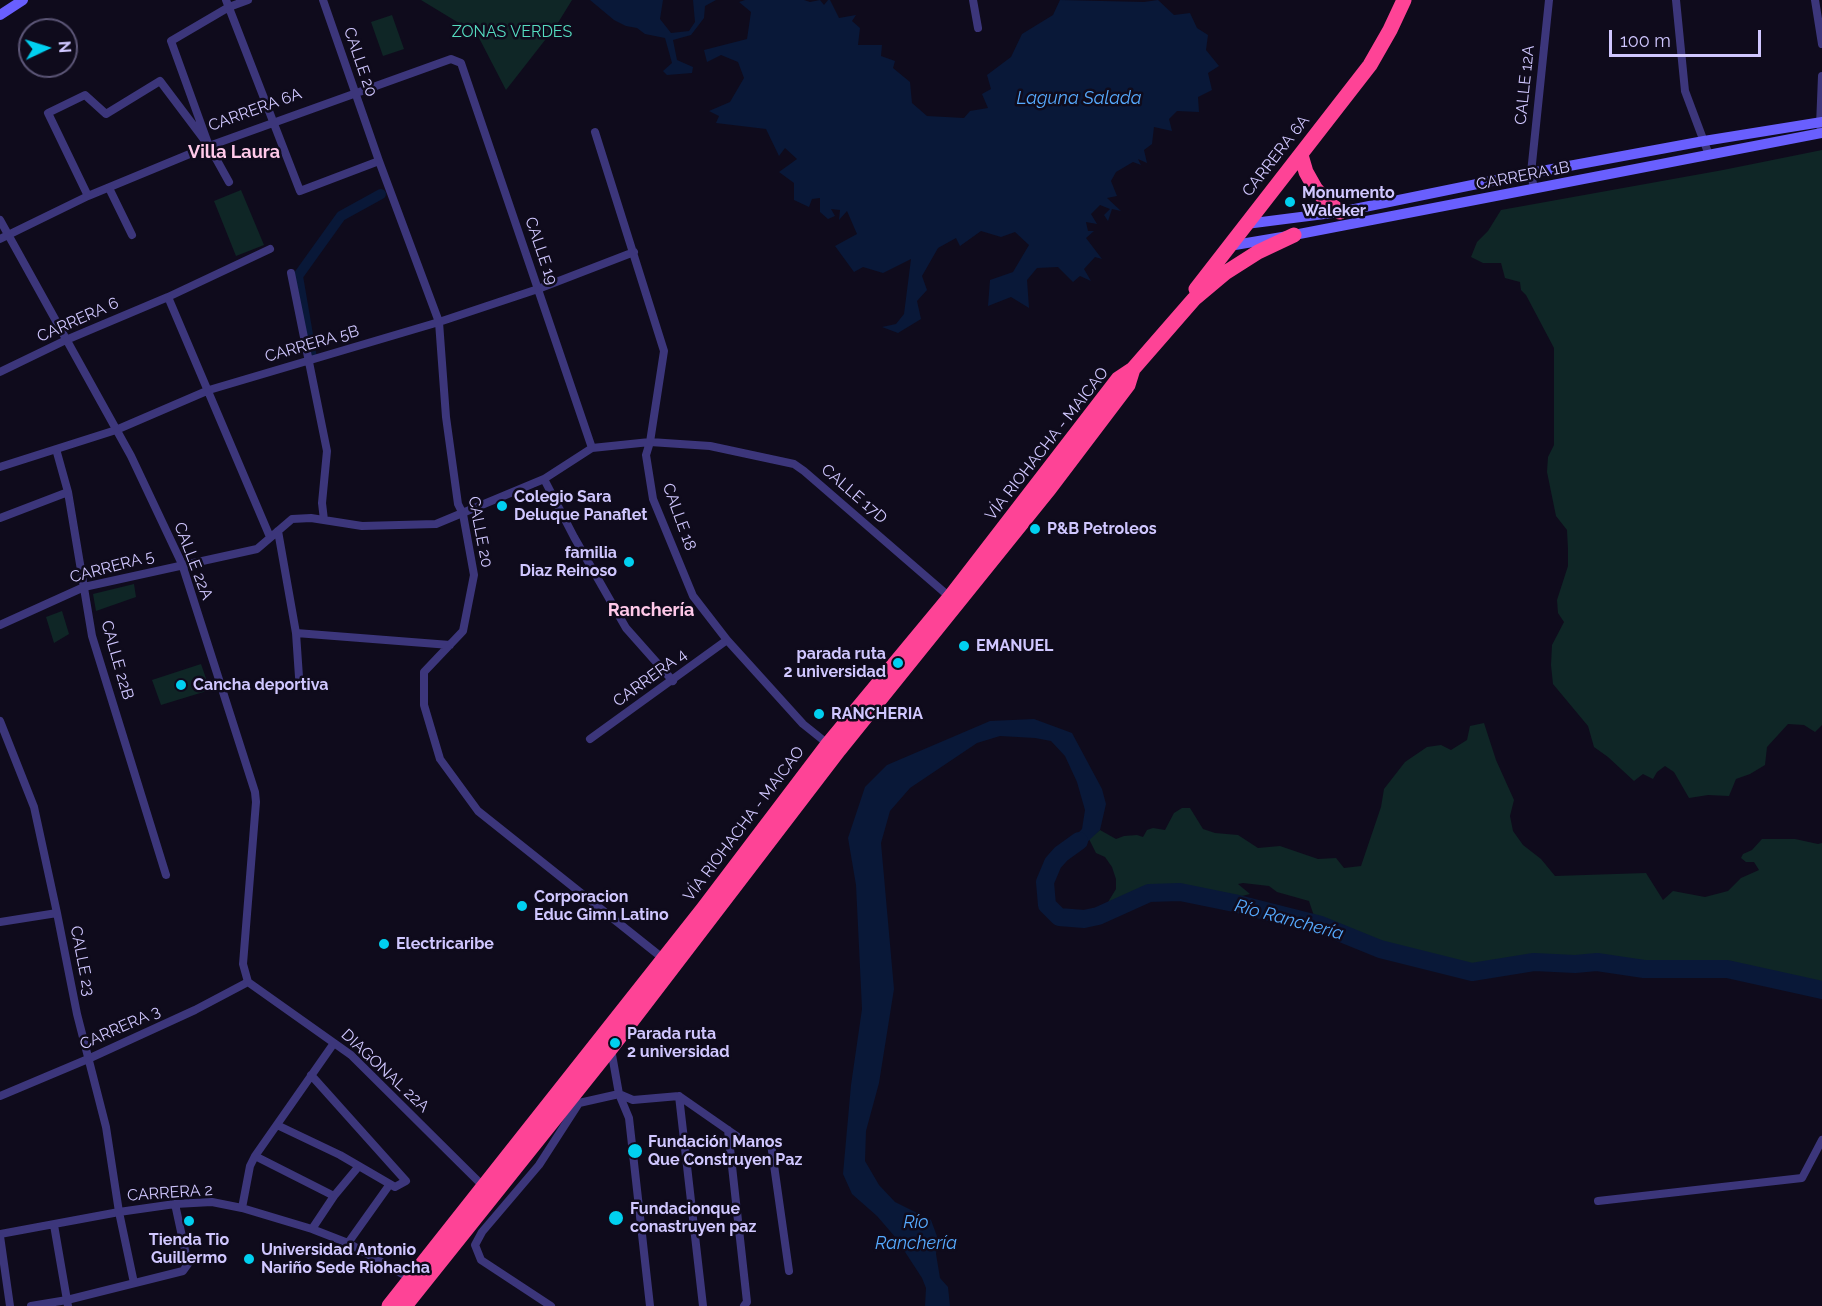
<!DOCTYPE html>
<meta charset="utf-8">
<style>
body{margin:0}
#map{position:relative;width:1822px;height:1306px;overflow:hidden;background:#0f0b1c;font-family:Raleway,sans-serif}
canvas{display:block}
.north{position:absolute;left:18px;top:18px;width:60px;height:60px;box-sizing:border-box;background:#0f0b1c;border:2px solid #5c5677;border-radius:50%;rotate:86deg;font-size:16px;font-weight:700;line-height:24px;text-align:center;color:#d0c7ff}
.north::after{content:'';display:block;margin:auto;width:21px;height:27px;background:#01d0f0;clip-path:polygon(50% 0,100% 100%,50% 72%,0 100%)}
.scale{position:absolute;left:1609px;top:30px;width:152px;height:27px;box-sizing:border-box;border:3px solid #d0c7ff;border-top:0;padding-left:8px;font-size:18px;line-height:21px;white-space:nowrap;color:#d0c7ff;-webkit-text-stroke:4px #0f0b1c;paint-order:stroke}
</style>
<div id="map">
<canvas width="1822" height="1306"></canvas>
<div class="north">N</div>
<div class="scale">100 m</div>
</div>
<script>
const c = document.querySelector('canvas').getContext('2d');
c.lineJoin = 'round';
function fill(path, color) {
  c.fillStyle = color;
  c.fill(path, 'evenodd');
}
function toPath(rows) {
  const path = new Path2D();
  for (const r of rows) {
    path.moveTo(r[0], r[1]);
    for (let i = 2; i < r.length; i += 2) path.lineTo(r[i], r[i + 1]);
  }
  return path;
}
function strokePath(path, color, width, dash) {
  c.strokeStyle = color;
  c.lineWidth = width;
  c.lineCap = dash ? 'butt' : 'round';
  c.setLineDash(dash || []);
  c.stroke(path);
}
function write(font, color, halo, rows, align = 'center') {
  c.font = font + ' Raleway,sans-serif';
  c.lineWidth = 5;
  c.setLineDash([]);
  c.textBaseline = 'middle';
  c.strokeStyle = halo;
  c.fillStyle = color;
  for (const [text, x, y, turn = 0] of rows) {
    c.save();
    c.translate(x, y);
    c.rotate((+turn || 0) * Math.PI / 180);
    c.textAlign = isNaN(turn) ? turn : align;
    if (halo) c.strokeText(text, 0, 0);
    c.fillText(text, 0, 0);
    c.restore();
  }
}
const green = toPath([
 [421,0,572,0,556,26,506,90,477,34],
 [392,15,404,49,383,56,371,22],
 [1822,150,1822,725,1815,732,1804,725,1788,724,1767,747,1765,765,1750,774,1736,779,1729,796,1708,795,1689,798,1674,772,1665,766,1657,772,1653,779,1643,774,1634,781,1608,757,1594,747,1588,726,1553,684,1551,665,1552,645,1564,622,1558,613,1557,600,1568,566,1568,549,1567,530,1556,516,1547,472,1548,457,1554,445,1554,348,1526,295,1521,290,1520,282,1505,278,1501,263,1483,263,1471,257,1477,242,1488,231,1501,210,1723,170],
 [241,190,264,245,236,256,214,201],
 [134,584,136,597,96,611,93,594],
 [62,611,69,634,54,643,46,617],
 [201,664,210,690,161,705,152,680],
 [1484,723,1496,760,1514,800,1510,816,1513,831,1523,845,1541,859,1555,876,1646,873,1663,900,1673,891,1705,897,1728,891,1741,878,1759,870,1754,862,1746,862,1741,858,1743,854,1752,850,1762,839,1795,839,1818,844,1822,843,1822,990,1727,969,1644,969,1597,962,1577,964,1537,962,1472,972,1380,949,1321,925,1314,916,1309,901,1277,892,1269,886,1243,883,1238,884,1250,894,1234,898,1215,895,1210,891,1178,884,1165,884,1158,888,1158,893,1147,894,1107,911,1105,907,1116,889,1116,879,1112,867,1105,857,1096,853,1089,839,1100,830,1116,839,1124,836,1137,835,1143,837,1147,830,1153,828,1165,830,1174,813,1182,808,1190,808,1203,829,1215,833,1238,835,1258,848,1280,846,1318,859,1336,858,1344,868,1361,866,1381,807,1384,789,1405,762,1427,747,1441,745,1451,750,1467,740,1470,726]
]);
const water = toPath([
 [590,0,663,0,660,19,671,33,689,31,695,22,693,0,716,0,705,6,704,18,691,35,673,40,677,60,693,67,692,73,667,75,663,71,672,63,665,38,645,34,637,28,626,26,614,20],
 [745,0,804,0,810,2,820,0,824,5,828,0,830,0,839,18,856,15,852,21,860,28,858,45,882,45,881,56,895,61,893,68,910,82,912,103,927,116,964,118,970,111,988,108,982,94,991,89,987,75,1011,57,1022,34,1053,15,1060,0,1144,2,1158,0,1174,15,1190,13,1197,28,1208,35,1206,50,1219,66,1208,73,1212,90,1198,97,1199,112,1177,111,1169,119,1172,131,1154,127,1152,144,1144,150,1147,163,1138,159,1141,165,1133,162,1116,172,1111,181,1117,196,1107,198,1121,211,1112,209,1108,221,1104,215,1110,209,1100,205,1091,214,1097,224,1086,222,1088,231,1094,231,1086,238,1102,259,1095,257,1084,269,1091,281,1080,276,1073,282,1058,267,1037,268,1027,280,1029,308,1011,297,988,306,990,280,1013,272,1029,245,1015,232,1001,237,981,231,960,246,956,238,938,248,922,276,927,290,917,301,921,319,898,333,882,327,896,324,904,314,911,259,883,273,863,267,854,272,835,246,857,234,847,211,839,220,840,210,831,209,835,216,828,219,820,212,820,198,812,199,809,207,794,200,794,183,779,172,797,159,785,148,779,156,766,129,716,123,719,116,709,111,730,102,744,78,738,62,721,55,707,62,704,50,747,39,751,12,739,2],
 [1034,719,1072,733,1102,789,1106,804,1100,830,1081,848,1061,854,1071,840,1082,829,1085,810,1077,782,1065,756,1051,741,1035,738,1000,736,977,743,910,788,890,811,881,843,894,989,879,1083,866,1131,865,1161,879,1185,895,1202,931,1220,938,1239,936,1254,940,1278,948,1287,950,1306,925,1306,926,1288,922,1278,896,1238,877,1216,852,1194,843,1174,851,1085,862,1009,856,885,848,838,865,787,887,765,990,721]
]);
const canal = toPath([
 [312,358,298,276,341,216,381,194]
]);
const river = toPath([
 [1079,841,1061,854,1053,863,1045,882,1047,905,1059,917,1084,919,1098,916,1149,893,1180,892,1234,903,1321,925,1380,949,1472,972,1534,962,1575,964,1597,962,1644,969,1727,969,1822,990]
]);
const street = toPath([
 [226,0,300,191,379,161],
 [323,0,379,161,439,322,446,417,458,504,463,514,474,575,463,631,424,672,424,705,440,759,478,811,665,960],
 [973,0,978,28],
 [1676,0,1685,91,1709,155],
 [1815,0,1822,44],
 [1820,126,1822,76],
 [595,132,664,351,650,442,646,455,653,499,693,596,727,640,803,724,828,744],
 [229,182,209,146,171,41,229,7,248,0],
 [109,188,132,235],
 [1534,189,1531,173,1549,0],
 [88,196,48,113,85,95,106,114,160,81,209,146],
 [0,220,131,456,182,564,255,792,256,802,243,964,248,982,351,1055,484,1187],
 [0,239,88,196,209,146,451,59,461,63,592,448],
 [291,273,327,451,322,503,324,520],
 [168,297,270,537],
 [0,372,66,340,168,297,270,249],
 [56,449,68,492,92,636,166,875],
 [0,467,116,430,209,390,439,322,538,289,634,252],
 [544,479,574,537,626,628,673,681],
 [0,518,68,492],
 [278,531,296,633,299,677],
 [0,625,84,587,257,549,292,519,311,518,362,526,436,524,544,479,592,448,650,442,710,446,794,464,804,471,952,599],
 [296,633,450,645],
 [0,721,34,807,57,913,77,1014,106,1127,119,1212,134,1283],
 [590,739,727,640],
 [0,922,57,913],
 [611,1049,619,1094,633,1100,679,1096,748,1144,771,1144,789,1271],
 [0,1096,88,1059,195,1010,248,982],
 [679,1096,703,1306],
 [277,1125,340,1155,395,1187,406,1181,311,1075],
 [728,1130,747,1302,744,1306],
 [255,1156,334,1196],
 [1598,1201,1802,1178,1822,1140],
 [242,1208,250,1166,255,1156,334,1043],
 [54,1225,68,1306],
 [312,1229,334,1196,359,1166],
 [0,1234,119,1212,175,1204,212,1202,242,1208,312,1229,348,1243,413,1280],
 [0,1236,10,1306],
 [348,1243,390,1184],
 [31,1306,67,1300,183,1271,188,1264,175,1204],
 [551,1306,481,1260,475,1245,482,1232,539,1165,579,1103,619,1094,629,1118,650,1306]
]);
const secondary = toPath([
 [0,15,23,0],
 [1246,224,1340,212,1531,173,1704,141,1822,122],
 [1229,246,1294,235,1822,133]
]);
const highway = toPath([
 [1301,155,1306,172,1315,188,1326,201,1340,212],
 [1196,289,1370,65,1390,30,1404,0],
 [389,1306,703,909,828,744,950,597,1118,379,1133,369,1194,299,1225,273,1258,252,1294,235],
 [405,1306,611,1048,839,750,1050,488,1128,385,1133,369]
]);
const markers = [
 [1290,202,6,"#01d0f0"],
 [502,506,6,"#01d0f0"],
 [1035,529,6,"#01d0f0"],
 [629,562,6,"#01d0f0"],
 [964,646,6,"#01d0f0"],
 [898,663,6,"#01d0f0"],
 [181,685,6,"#01d0f0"],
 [819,714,6,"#01d0f0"],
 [522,906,6,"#01d0f0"],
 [384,944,6,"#01d0f0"],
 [615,1043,6,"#01d0f0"],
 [635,1151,8,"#01d0f0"],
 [616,1218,8,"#01d0f0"],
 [189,1221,6,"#01d0f0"],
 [249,1259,6,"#01d0f0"]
];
const parkNames = [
 ["ZONAS VERDES",512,32]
];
const streetNames = [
 ["CALLE 20",360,62,71],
 ["CALLE 12A",1525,85,-84],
 ["CARRERA 6A",255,110,-20],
 ["CARRERA 6A",1276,156,-52],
 ["CARRERA 1B",1523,176,-11],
 ["CALLE 19",541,251,71],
 ["CARRERA 6",78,320,-24],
 ["CARRERA 5B",312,344,-16],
 ["VÍA RIOHACHA - MAICAO",1047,444,-52],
 ["CALLE 17D",854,494,41],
 ["CALLE 18",679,517,70],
 ["CALLE 20",480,532,79],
 ["CALLE 22A",193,561,69],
 ["CARRERA 5",112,567,-15],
 ["CALLE 22B",117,660,74],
 ["CARRERA 4",650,678,-36],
 ["VÍA RIOHACHA - MAICAO",744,824,-53],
 ["CALLE 23",82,961,79],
 ["CARRERA 3",120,1028,-24],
 ["DIAGONAL 22A",385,1071,43],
 ["CARRERA 2",170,1193,-4]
];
const poiNames = [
 ["Monumento",1302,193],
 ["Waleker",1302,211],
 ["Colegio Sara",514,497],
 ["Deluque Panaflet",514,515],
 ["P&B Petroleos",1047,529],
 ["familia",617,553,"right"],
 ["Diaz Reinoso",617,571,"right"],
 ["EMANUEL",976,646],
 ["parada ruta",886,654,"right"],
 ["2 universidad",886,672,"right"],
 ["Cancha deportiva",193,685],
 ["RANCHERIA",831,714],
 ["Corporacion",534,897],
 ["Educ Gimn Latino",534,915],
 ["Electricaribe",396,944],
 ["Parada ruta",627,1034],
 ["2 universidad",627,1052],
 ["Fundación Manos",648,1142],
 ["Que Construyen Paz",648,1160],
 ["Fundacionque",630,1209],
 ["conastruyen paz",630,1227],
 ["Tienda Tio",189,1240,"center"],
 ["Guillermo",189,1258,"center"],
 ["Universidad Antonio",261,1250],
 ["Nariño Sede Riohacha",261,1268]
];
const waterNames = [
 ["Laguna Salada",1079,99],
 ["Río Ranchería",1289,920,15],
 ["Río",916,1223],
 ["Ranchería",916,1244]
];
const neighbourhoodNames = [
 ["Villa Laura",234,153],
 ["Ranchería",651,611]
];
fill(green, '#0f2626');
fill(water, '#091838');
strokePath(canal, '#091838', 10);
strokePath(river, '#091838', 18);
strokePath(street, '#3c367b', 8);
strokePath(secondary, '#695ffe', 10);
strokePath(highway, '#fe4396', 15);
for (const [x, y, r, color] of markers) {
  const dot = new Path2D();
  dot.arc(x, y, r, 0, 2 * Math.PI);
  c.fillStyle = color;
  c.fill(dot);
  strokePath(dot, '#0f0b1c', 2);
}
write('16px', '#55ddc0', '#0f0b1c', parkNames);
write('16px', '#d0c7ff', '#0f0b1c', streetNames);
write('bold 16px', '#d0c7ff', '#0f0b1c', poiNames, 'left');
write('italic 18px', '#56aafe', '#0f0b1c', waterNames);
write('bold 18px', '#ffc9e9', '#0f0b1c', neighbourhoodNames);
</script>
